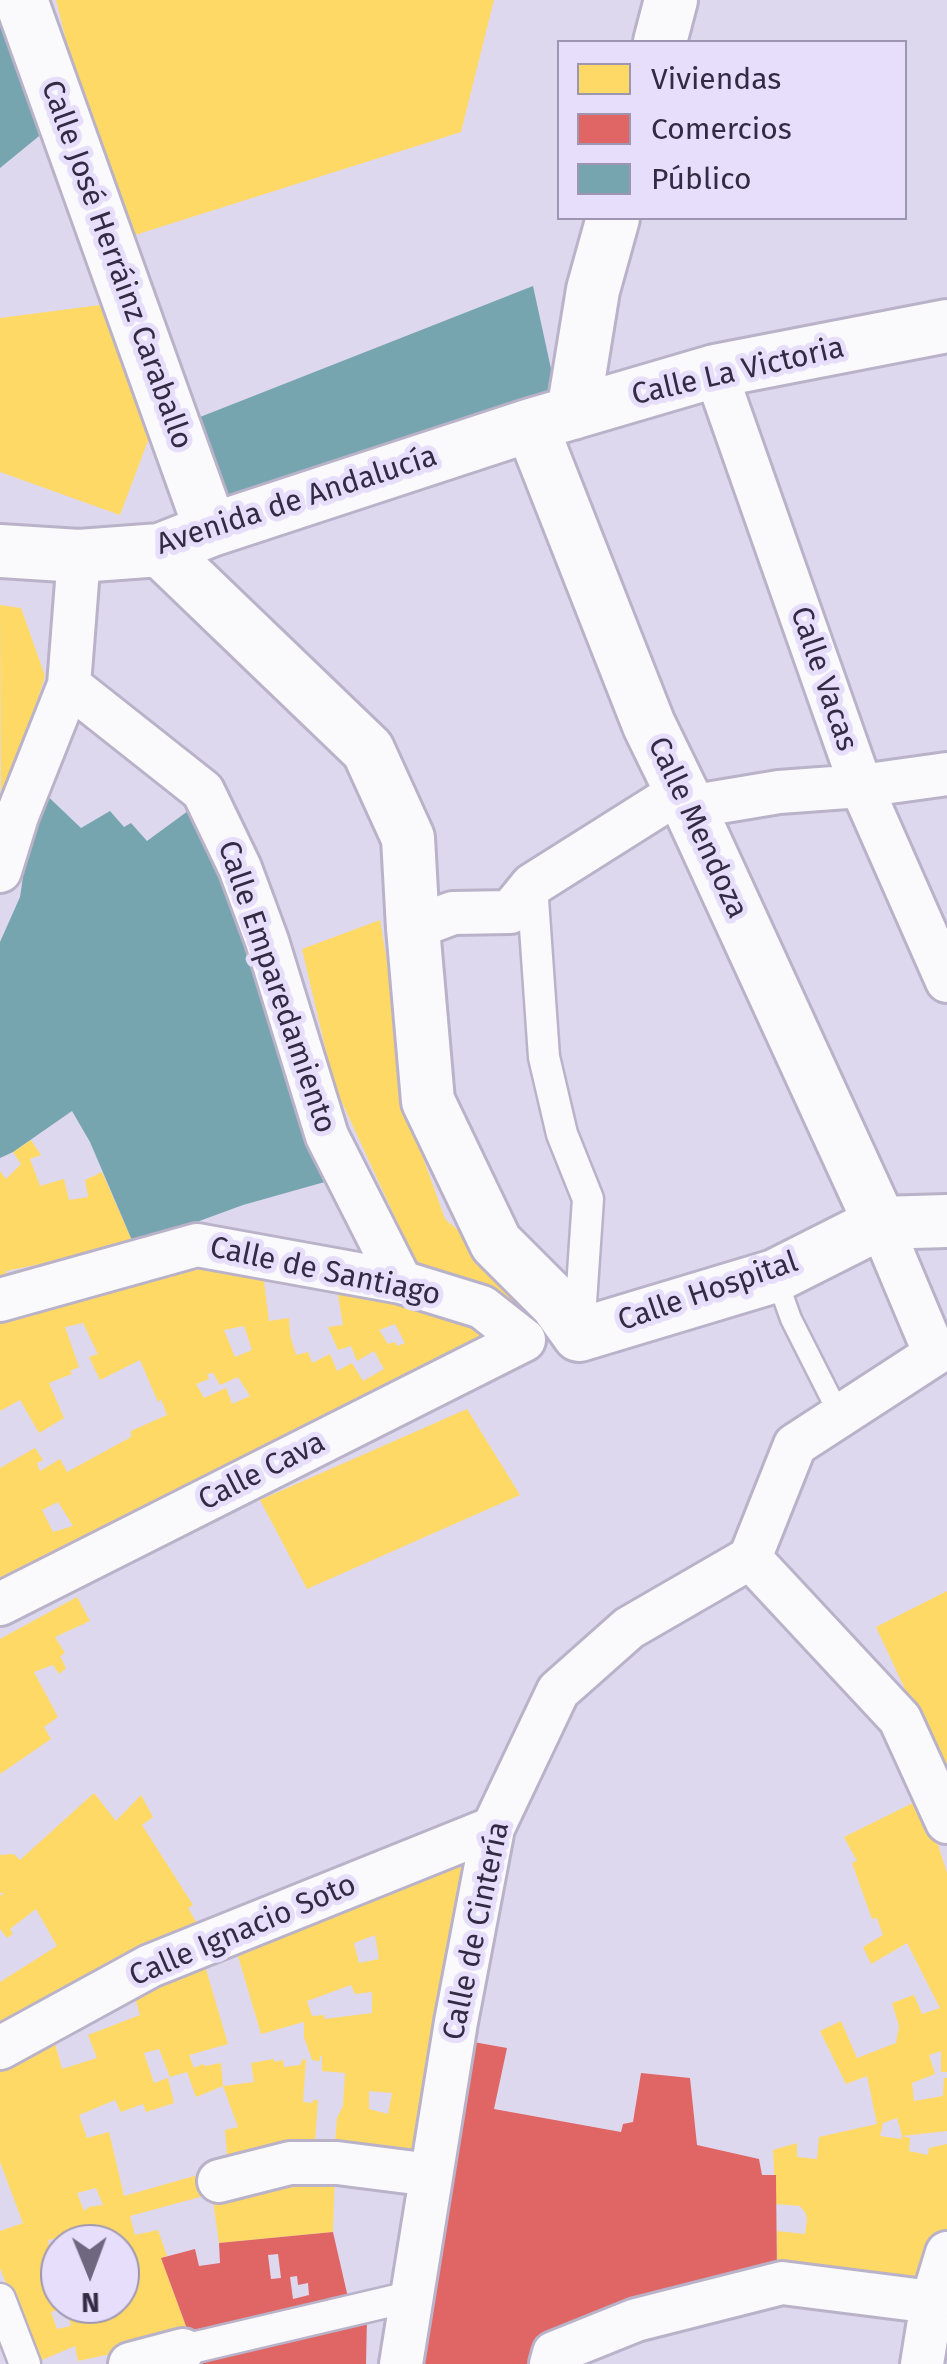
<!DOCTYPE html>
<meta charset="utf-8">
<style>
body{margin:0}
#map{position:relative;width:947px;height:2364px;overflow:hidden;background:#ded8ee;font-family:"Fira Sans",sans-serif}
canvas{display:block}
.legend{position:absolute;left:557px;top:40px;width:350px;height:180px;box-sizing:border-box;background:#e6defa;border:2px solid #9e96b1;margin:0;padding:12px 18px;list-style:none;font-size:30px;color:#332a44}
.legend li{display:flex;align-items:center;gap:20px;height:50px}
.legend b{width:50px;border:2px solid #9e96b1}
.north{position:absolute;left:40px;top:2224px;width:100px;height:100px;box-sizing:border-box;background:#e6defa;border:2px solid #9e96b1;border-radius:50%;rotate:179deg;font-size:28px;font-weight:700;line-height:40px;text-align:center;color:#332a44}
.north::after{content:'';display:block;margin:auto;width:35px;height:45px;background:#6f6780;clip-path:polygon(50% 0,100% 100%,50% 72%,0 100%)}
</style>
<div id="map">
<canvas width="947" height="2364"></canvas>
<ul class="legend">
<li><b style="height:28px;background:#ffd966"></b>Viviendas</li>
<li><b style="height:28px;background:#e06666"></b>Comercios</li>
<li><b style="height:28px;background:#76a5af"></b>Público</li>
</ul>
<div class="north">N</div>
</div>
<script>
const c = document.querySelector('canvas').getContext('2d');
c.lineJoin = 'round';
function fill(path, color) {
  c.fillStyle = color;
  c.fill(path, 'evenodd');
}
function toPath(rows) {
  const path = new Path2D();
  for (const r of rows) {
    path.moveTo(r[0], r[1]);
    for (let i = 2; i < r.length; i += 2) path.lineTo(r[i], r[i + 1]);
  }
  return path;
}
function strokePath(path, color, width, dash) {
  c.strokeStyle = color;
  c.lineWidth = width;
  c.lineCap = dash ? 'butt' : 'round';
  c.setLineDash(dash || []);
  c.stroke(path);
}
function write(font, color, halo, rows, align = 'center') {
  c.font = font + ' "Fira Sans",sans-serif';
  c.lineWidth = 10;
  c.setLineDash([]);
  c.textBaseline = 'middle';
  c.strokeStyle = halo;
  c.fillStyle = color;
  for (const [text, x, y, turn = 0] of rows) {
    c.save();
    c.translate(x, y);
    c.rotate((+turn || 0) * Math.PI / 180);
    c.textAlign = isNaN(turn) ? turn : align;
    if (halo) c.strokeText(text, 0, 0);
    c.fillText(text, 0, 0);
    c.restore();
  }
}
const homes = toPath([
 [56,0,494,0,461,132,116,241],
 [116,303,158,414,120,515,0,472,0,318],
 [0,605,21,608,45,676,1,817],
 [380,920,417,1141,445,1219,537,1298,523,1317,426,1272,412,1254,334,1085,302,949],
 [31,1140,41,1155,30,1159,40,1186,64,1179,69,1200,88,1197,85,1180,102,1172,134,1245,6,1271,9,1279,0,1282,0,1171,6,1179,21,1164,13,1152],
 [206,1263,263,1273,269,1321,289,1318,290,1335,296,1355,308,1352,312,1363,330,1354,337,1371,352,1363,363,1381,384,1369,374,1351,357,1361,351,1346,338,1350,328,1327,343,1325,336,1283,469,1309,497,1339,0,1592,0,1468,35,1448,43,1460,37,1463,40,1471,60,1459,67,1472,131,1437,131,1431,167,1415,161,1399,158,1402,140,1360,100,1380,89,1357,98,1354,83,1323,65,1327,79,1367,70,1371,72,1374,49,1383,64,1418,39,1433,20,1400,0,1411,0,1317],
 [395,1324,405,1343,397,1346,395,1342,388,1344,379,1330],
 [244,1326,252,1350,235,1357,224,1330],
 [213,1373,220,1385,238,1377,250,1396,232,1404,226,1388,204,1398,196,1384,209,1379,207,1374],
 [58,1502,73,1526,53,1532,42,1510],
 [467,1409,520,1495,307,1589,260,1500],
 [947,1591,947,1779,876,1627],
 [77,1597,90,1621,55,1637,65,1653,60,1656,66,1668,59,1674,53,1665,34,1672,58,1717,44,1727,51,1739,0,1774,0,1639],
 [94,1793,116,1821,141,1795,153,1817,142,1825,193,1905,188,1908,202,1932,0,2037,0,1982,57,1946,36,1909,10,1929,13,1934,7,1938,0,1929,0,1896,4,1893,0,1893,0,1855,14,1854,20,1860],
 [923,1798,947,1873,947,2072,941,2072,941,2051,929,2055,935,2074,912,2083,914,2101,943,2096,944,2078,947,2078,947,2131,902,2136,897,2118,883,2123,880,2136,901,2139,902,2136,910,2138,909,2151,928,2155,929,2148,947,2144,947,2238,927,2293,777,2274,777,2231,805,2234,807,2219,805,2212,800,2206,776,2204,773,2150,797,2143,797,2157,817,2159,819,2137,877,2124,867,2076,846,2084,820,2031,841,2021,857,2058,896,2043,899,2026,892,2003,914,1995,922,2014,940,2008,907,1943,871,1964,863,1947,883,1935,877,1918,872,1919,852,1863,857,1861,844,1837],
 [473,1858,419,2170,335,2142,337,2118,343,2106,345,2073,322,2071,322,2056,320,2056,320,2061,312,2060,304,2037,304,2022,261,2034,236,1949,284,1937,281,1929],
 [375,1935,379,1959,359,1963,354,1943],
 [351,1985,355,1994,372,1992,372,2013,324,2019,325,2015,312,2016,307,2001],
 [369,2091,392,2093,388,2114,369,2109],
 [203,1959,228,2044,189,2055,194,2068,203,2064,205,2066,221,2063,223,2086,196,2097,187,2072,170,2077,159,2049,144,2053,154,2083,168,2078,174,2103,146,2112,143,2104,121,2112,115,2100,79,2115,87,2138,109,2132,124,2196,205,2173,211,2194,130,2216,135,2235,158,2230,167,2256,161,2258,190,2337,78,2361,75,2346,37,2362,0,2268,0,2231,23,2223,0,2162,0,2059,54,2040,62,2069,97,2058,88,2035,140,2015,132,1987],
 [96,2188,103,2205,89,2207,84,2211,77,2193],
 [66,2236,67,2244,120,2244,120,2304,60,2304,60,2287,57,2288,48,2240],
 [66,2308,71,2326,57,2329,51,2312],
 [274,2059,274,2062,283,2060,284,2067,300,2065,303,2059,306,2060,303,2102,313,2103,313,2100,318,2100,314,2155,228,2166,225,2130,238,2127,223,2086,254,2082,251,2063],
 [335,2168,333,2232,219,2243,212,2194]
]);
const shops = toPath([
 [468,2041,507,2048,494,2109,621,2132,623,2124,633,2122,641,2073,690,2078,697,2145,759,2159,762,2175,776,2175,777,2274,536,2364,418,2364],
 [333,2232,349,2302,190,2337,161,2258,195,2249,199,2266,220,2263,219,2243],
 [278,2254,281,2278,271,2279,268,2255],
 [297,2276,298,2285,308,2283,309,2295,293,2299,290,2277],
 [367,2317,366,2364,173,2364]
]);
const public = toPath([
 [0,7,55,123,0,168],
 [533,286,555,387,543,408,229,516,195,419],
 [38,787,81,828,110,811,124,827,131,823,147,841,207,797,346,1176,243,1205,134,1245,90,1142,72,1111,13,1152,0,1158,0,942,20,897,23,877,23,846]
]);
const service = toPath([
 [776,1277,791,1319,840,1416]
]);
const pedestrian = toPath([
 [532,885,544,1057,562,1134,588,1199,579,1332],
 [0,2299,25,2364],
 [183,2350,413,2296]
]);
const minor = toPath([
 [715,371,861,786,947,981],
 [69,685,203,791,240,868,267,941,327,1136,401,1282],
 [689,807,779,792,861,786,947,774],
 [0,871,17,816,69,685,79,556],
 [413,928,453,913,510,912,532,885,681,791],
 [0,1300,197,1245,401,1282,482,1307,524,1340],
 [750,1558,900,1719,947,1822],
 [0,1604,524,1340],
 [0,2048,150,1966,493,1828],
 [219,2181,290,2163,337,2163,431,2175],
 [130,2364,183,2350],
 [401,2364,456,2022,493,1828,558,1691,629,1628,750,1558,795,1445,935,1354,880,1223],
 [551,2364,554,2353,636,2320,782,2283,932,2302],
 [922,2364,932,2302,947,2253]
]);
const tertiary = toPath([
 [21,0,211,530],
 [660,42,671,0],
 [573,413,593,290,613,218],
 [531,425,649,725,689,807,880,1223],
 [160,550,368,750,408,838,413,928,428,1101,496,1243,556,1303,579,1335,775,1276,880,1223,947,1221],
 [0,551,79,556,160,550,211,530,531,425,715,371,947,326]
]);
const streetNames = [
 ["Calle José Herráinz Caraballo",116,265,70],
 ["Calle La Victoria",738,372,-13],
 ["Avenida de Andalucía",297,501,-18],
 ["Calle Vacas",823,679,71],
 ["Calle Mendoza",697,828,65],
 ["Calle Emparedamiento",276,987,71],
 ["Calle de Santiago",325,1272,12],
 ["Calle Hospital",708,1292,-19],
 ["Calle Cava",262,1472,-27],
 ["Calle Ignacio Soto",243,1931,-23],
 ["Calle de Cintería",477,1931,-78]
];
fill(homes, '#ffd966');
fill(shops, '#e06666');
fill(public, '#76a5af');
strokePath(service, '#b9b2c8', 25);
strokePath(pedestrian, '#b9b2c8', 35);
strokePath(minor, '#b9b2c8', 48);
strokePath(tertiary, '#b9b2c8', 58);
strokePath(service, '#faf9fc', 20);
strokePath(pedestrian, '#faf9fc', 30);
strokePath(minor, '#faf9fc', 42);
strokePath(tertiary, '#faf9fc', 52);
write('30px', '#332a44', '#e6defa', streetNames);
</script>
